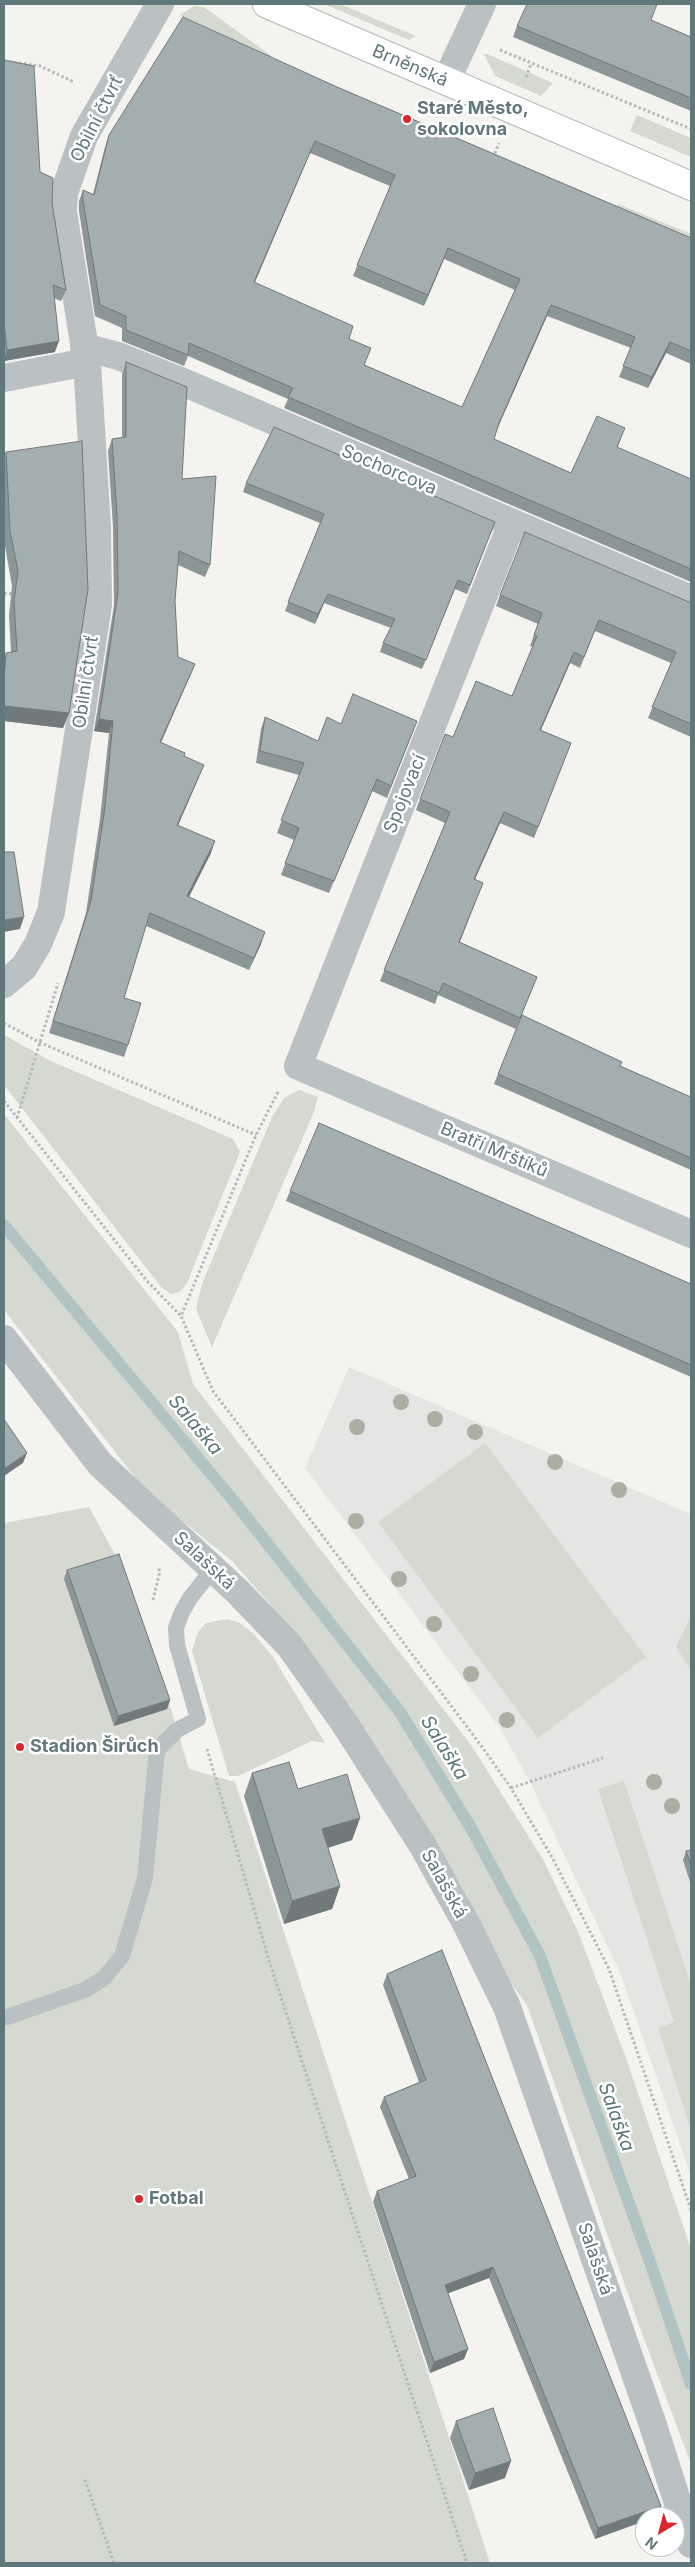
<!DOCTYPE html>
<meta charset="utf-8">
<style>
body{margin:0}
#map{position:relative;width:695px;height:2567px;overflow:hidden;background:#f4f3f0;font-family:Inter,sans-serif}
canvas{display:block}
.frame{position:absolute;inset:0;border:5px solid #60777b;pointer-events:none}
.north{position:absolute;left:635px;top:2507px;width:50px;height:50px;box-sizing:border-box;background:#fff;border:1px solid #bfc9ca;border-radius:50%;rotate:217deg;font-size:14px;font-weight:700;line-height:20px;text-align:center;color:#60777b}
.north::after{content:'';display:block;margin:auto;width:18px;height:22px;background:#dd272e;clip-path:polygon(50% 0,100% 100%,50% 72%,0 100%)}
</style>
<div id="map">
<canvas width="695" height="2567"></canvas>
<div class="frame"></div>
<div class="north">N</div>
</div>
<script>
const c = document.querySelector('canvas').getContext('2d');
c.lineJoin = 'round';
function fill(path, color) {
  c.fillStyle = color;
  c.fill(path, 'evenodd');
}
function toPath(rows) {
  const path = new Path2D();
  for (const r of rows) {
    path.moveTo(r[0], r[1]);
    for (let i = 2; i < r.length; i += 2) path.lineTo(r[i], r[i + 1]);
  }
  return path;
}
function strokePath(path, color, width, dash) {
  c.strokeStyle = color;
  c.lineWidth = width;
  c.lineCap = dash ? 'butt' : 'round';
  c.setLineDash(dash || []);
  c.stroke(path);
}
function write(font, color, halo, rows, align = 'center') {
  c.font = font + ' Inter,sans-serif';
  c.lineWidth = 5;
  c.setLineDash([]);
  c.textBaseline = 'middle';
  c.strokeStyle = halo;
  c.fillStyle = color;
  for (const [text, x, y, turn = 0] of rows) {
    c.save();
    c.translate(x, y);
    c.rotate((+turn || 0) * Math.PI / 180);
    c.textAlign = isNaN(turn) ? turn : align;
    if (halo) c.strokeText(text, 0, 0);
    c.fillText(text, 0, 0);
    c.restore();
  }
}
const built = toPath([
 [349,1367,691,1514,691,2176,621,1975,530,1782,500,1728,305,1468]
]);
const green = toPath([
 [324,4,340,4,416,36,409,40],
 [194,6,204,7,273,57,272,58,180,15],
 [484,54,487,54,553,83,541,96,495,76],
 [637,115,691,138,691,157,630,131],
 [618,204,691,234,691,240,616,209],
 [4,1035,51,1061,233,1139,240,1152,187,1283,180,1292,171,1294,161,1287,4,1085],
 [299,1090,318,1097,314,1112,212,1347,196,1309,202,1284,272,1117,284,1098],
 [4,1114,178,1332,193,1384,471,1745,544,1861,579,1934,626,2058,691,2249,691,2464,640,2328,527,2005,506,1977,462,1886,344,1705,268,1602,232,1561,164,1506,141,1485,4,1310],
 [485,1443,646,1657,538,1738,378,1522],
 [89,1507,118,1560,171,1710,189,1769,235,1782,490,2563,4,2563,4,1523],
 [691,1616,691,1670,676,1647],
 [227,1619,238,1622,253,1633,273,1657,325,1743,312,1741,238,1776,229,1776,192,1651,198,1632,206,1623],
 [624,1781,691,1985,691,2130,658,2028,674,2022,598,1789]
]);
const stream = toPath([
 [4,1225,237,1505,400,1712,471,1828,540,1956,649,2259,691,2384]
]);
const path = toPath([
 [500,50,691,129],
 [4,61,40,66,74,82],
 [526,77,531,64],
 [493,158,499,143],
 [4,593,15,594],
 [4,1023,41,1043,256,1135],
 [278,1092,256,1135,181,1316,213,1391,480,1744,511,1788,553,1859,609,1969,691,2210],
 [4,1101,147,1281,181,1316],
 [17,1118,58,983],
 [153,1600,160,1571,158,1568],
 [207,1749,271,1967,467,2563],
 [511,1788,603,1758],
 [85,2480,114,2563]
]);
const service = toPath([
 [4,2018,85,1990,104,1978,122,1956,145,1878,157,1750,177,1730,198,1719,177,1645,176,1628,181,1614,190,1598,213,1569]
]);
const minor = toPath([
 [446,81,482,4],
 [84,347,118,356,178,380,691,599],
 [4,378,87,362],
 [512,523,298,1066,691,1234],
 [4,984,24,967,38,944,51,912,98,605,97,528,87,362,63,212,64,193,84,136,160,4],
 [4,1339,100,1464,238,1592,289,1645,345,1724,423,1846,467,1925,507,2007,652,2422,691,2544]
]);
const primary = toPath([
 [267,4,691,186]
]);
const trees = [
 [401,1402],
 [435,1419],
 [357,1427],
 [475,1432],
 [555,1462],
 [619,1490],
 [356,1521],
 [399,1579],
 [434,1624],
 [471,1674],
 [507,1720],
 [654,1782],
 [672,1806]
];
const wall = toPath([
 [651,20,691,37,691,111,513,37,517,26],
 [4,60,40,172,52,203,66,290,61,301,54,298,55,352,4,361],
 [337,87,691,238,691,364,666,353,648,388,619,377,631,348,547,316,497,429,494,439,571,473,621,439,617,448,691,479,691,478,691,582,284,408,288,399,188,356,184,366,122,341,122,328,95,316,79,211,79,201,83,190,93,194,105,147,109,135],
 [310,153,390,186,353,276,424,306,444,259,515,290,462,407,365,365,349,339,254,283],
 [126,362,182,479,210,565,205,577,178,565,175,601,178,657,195,664,190,676,161,743,184,756,199,777,178,825,211,853,189,897,261,944,249,970,146,926,124,998,128,1045,124,1057,49,1033,86,913,100,819,109,733,94,731,114,605,113,527,108,451,112,439,122,438,122,374],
 [6,452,69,713,63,728,4,721,4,659,6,653,11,652,9,615,12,586,5,546,4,525,4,458],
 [246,483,495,522,467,594,455,589,422,669,380,652,383,643,391,628,324,603,315,624,285,611,320,523,243,492],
 [500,595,691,602,691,737,648,718,671,663,595,631,580,668,570,663,541,730,571,743,534,838,500,823,475,879,483,883,460,942,537,977,516,1029,438,995,435,1004,380,981,445,823,416,810,420,799,453,737,512,696,533,647,530,646,538,624,496,606],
 [265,717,318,741,341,724,417,721,387,798,372,791,329,893,281,875,294,840,277,833,299,775,256,763,261,729],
 [620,1066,691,1097,691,1170,494,1084,498,1074],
 [290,1191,691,1284,691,1377,286,1201],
 [67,1570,170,1700,167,1709,114,1726,64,1579],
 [252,1773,298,1789,360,1818,352,1840,328,1848,340,1886,332,1909,284,1924,244,1796],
 [691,1850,691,1885,683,1860,686,1851],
 [387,1974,661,2506,657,2516,655,2517,645,2517,595,2539,489,2278,448,2293,468,2349,464,2359,430,2373,373,2202,377,2191,409,2179,380,2107,384,2097,419,2082,383,1985],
 [456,2421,505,2478,469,2490,450,2438]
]);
const shadedWall = toPath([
 [315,141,310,153,250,294,254,282],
 [448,248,444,259,424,306,428,295],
 [551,305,547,316,495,434,499,423],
 [59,341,55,352,4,361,7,350],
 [670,342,666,353,648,388,652,377],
 [328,594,324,603,315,624,318,614],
 [574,652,570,663,536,741,540,730],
 [195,664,190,676,155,754,160,742],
 [4,706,69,713,63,728,4,721],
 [99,719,113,721,109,733,94,731],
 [204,765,199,777,173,837,177,825],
 [504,812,500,823,470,890,474,879],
 [215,841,211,853,183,908,187,896],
 [24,917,20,929,4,932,4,920],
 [265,932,261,944,249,970,254,958],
 [27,1453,23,1463,4,1476,4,1469],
 [170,1700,167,1709,114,1726,118,1716],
 [360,1818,352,1840,314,1852,322,1829],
 [340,1886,332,1909,284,1924,292,1901],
 [493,2267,489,2278,441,2296,445,2285],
 [468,2349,464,2359,430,2373,434,2362],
 [511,2461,505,2478,469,2490,475,2473],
 [661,2506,657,2516,655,2517,645,2517,645,2521,595,2539,598,2528]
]);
const building = toPath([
 [527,4,657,4,651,20,691,37,691,98,517,26,527,4],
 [183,17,337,87,691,238,691,351,670,342,652,377,623,366,635,337,551,305,499,423,494,439,571,473,597,416,625,428,617,447,691,479,691,478,691,569,288,397,293,388,189,343,188,355,126,330,126,316,100,305,83,200,83,190,94,195,109,135,183,17],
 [315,141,395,175,357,265,428,295,448,248,520,279,462,407,364,365,371,348,349,339,353,326,254,282,315,141],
 [4,60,34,66,40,172,53,178,52,203,66,290,53,285,59,341,7,350,4,323,4,60],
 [126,362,187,387,182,479,216,476,210,565,179,551,175,601,178,657,195,664,160,742,185,753,184,756,204,765,177,825,215,841,187,896,265,932,254,958,150,913,124,998,141,1003,128,1045,53,1021,91,901,105,807,113,721,99,719,118,593,117,515,112,439,126,437,126,362],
 [274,427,495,522,470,585,458,580,426,660,383,643,395,619,328,594,318,614,288,602,324,514,246,483,274,427],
 [82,441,88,589,69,713,4,706,4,679,6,653,17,651,14,601,18,571,10,531,6,452,82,441],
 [525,532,689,602,691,602,691,724,652,707,676,652,599,620,584,657,574,652,540,730,571,743,538,827,504,812,474,879,483,883,459,942,537,977,520,1018,443,983,439,993,384,970,450,812,420,799,445,734,453,737,476,681,512,696,537,636,534,635,542,613,500,595,525,532],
 [353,694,417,721,391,786,377,779,334,881,285,863,299,828,281,820,304,763,260,751,265,717,318,741,327,717,341,724,353,694],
 [4,852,14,852,24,917,4,920,4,852],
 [522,1015,622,1062,620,1066,691,1097,691,1158,498,1074,522,1015],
 [319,1123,691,1284,691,1365,290,1191,319,1123],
 [4,1419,27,1453,4,1469,4,1419],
 [119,1554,170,1700,118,1716,67,1570,119,1554],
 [289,1762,298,1789,347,1774,360,1818,322,1829,340,1886,292,1901,252,1773,289,1762],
 [691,1850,691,1866,686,1851,691,1850],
 [442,1950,661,2506,598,2528,493,2267,445,2285,468,2349,434,2362,377,2191,416,2176,384,2097,426,2080,387,1974,442,1950],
 [493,2408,511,2461,475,2473,456,2421,493,2408]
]);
const markers = [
 [407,119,5,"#dd272e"],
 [20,1747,5,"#dd272e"],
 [139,2199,5,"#dd272e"]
];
const streetNames = [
 ["Brněnská",410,66,23],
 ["Obilní čtvrť",97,119,-63],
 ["Sochorcova",389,470,23],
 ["Obilní čtvrť",86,682,-82],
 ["Spojovací",405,794,-68],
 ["Bratří Mrštíků",494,1150,23],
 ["Salašská",204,1561,43],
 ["Salašská",444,1884,61],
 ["Salašská",595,2259,71]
];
const poiNames = [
 ["Staré Město,",417,109],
 ["sokolovna",417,130],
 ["Stadion Širůch",30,1747],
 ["Fotbal",149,2199]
];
const waterNames = [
 ["Salaška",195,1425,50],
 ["Salaška",444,1748,58],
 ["Salaška",616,2117,70]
];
fill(built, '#e5e5e4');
fill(green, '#d5d9d0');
strokePath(stream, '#b1c3c3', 12);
strokePath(primary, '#aeb5b7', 30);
strokePath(path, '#b5babb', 3, [2.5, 2.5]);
strokePath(service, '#bac1c3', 16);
strokePath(minor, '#bac1c3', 28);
strokePath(primary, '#fff', 28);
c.fillStyle = '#aaafa2';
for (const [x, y] of trees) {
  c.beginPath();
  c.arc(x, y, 8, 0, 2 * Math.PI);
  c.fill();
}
fill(wall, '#8b9697');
fill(shadedWall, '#717a7b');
fill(building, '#a2aeb0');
strokePath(building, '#717a7b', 1);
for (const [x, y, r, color] of markers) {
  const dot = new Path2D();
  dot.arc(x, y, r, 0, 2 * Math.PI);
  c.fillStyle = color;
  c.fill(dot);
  strokePath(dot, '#fff', 2);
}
write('18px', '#60777b', '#fff', streetNames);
write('bold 18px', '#60777b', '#fff', poiNames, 'left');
write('italic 19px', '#5a7777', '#fff', waterNames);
</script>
